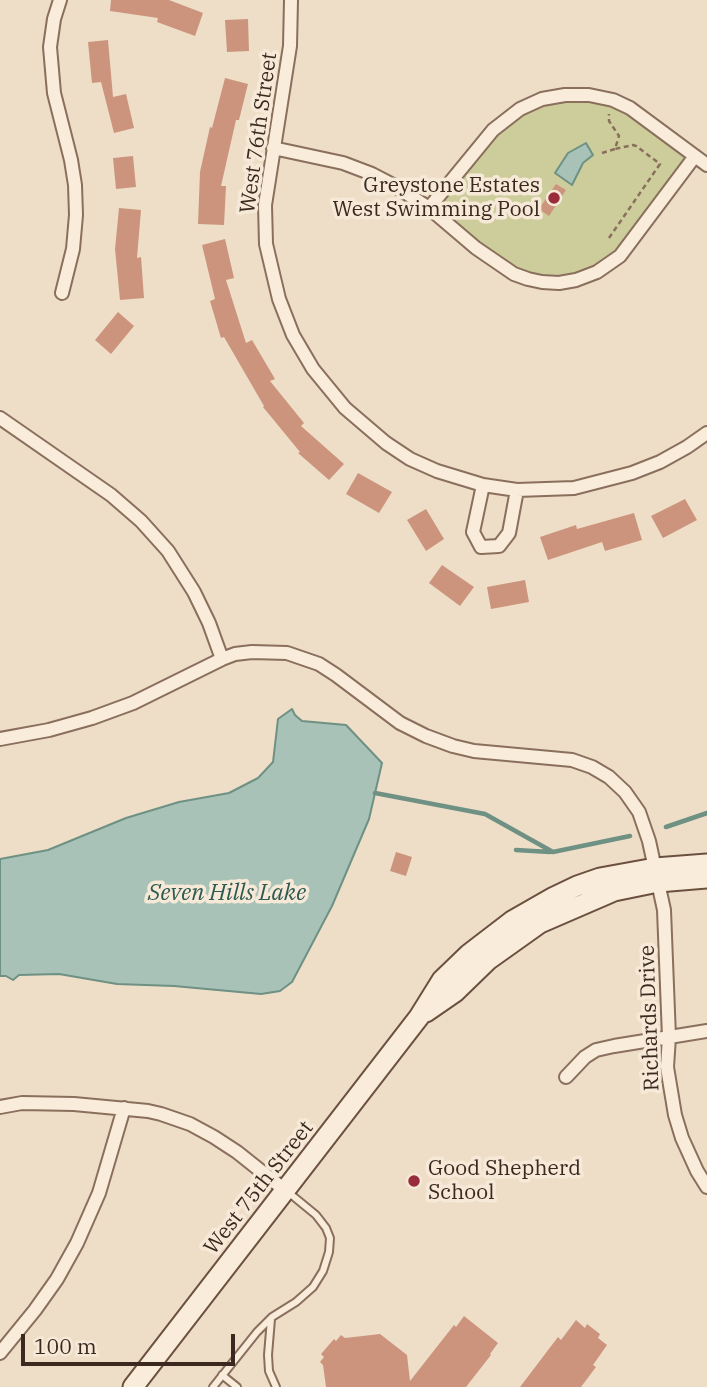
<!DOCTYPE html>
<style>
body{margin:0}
#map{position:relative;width:707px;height:1387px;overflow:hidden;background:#eedec7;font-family:"IBM Plex Serif",serif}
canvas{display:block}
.scale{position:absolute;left:21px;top:1334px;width:214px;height:32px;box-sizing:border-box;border:4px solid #3b2920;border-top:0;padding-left:9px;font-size:21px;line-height:24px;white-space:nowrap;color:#3b2920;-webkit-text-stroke:5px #f6e9d7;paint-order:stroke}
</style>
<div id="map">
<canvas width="707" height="1387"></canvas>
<div class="scale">100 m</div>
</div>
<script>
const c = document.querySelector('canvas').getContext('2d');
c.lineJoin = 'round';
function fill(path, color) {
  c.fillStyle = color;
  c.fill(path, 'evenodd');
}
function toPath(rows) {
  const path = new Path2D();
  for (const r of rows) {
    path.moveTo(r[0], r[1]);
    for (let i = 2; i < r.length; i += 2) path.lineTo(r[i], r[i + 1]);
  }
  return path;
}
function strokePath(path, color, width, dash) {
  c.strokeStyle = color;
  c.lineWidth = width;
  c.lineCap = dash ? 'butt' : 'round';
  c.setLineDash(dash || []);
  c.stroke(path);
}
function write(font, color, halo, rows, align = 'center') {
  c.font = font + ' "IBM Plex Serif",serif';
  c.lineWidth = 7;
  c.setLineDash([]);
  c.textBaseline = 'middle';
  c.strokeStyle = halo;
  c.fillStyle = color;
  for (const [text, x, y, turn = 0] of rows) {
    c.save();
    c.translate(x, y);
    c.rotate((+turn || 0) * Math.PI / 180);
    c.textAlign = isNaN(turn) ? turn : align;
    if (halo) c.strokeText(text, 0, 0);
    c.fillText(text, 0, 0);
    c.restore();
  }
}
const green = toPath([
 [542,99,613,100,695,156,633,239,576,280,528,279,429,208,493,130]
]);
const water = toPath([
 [586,143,593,155,583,163,572,185,555,173,568,153,586,143],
 [292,709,295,715,302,721,346,725,382,763,369,819,332,906,292,982,280,991,261,994,174,986,117,984,59,974,19,975,13,980,6,976,0,976,0,859,48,850,126,818,179,802,229,793,258,778,273,762,278,719,292,709]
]);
const stream = toPath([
 [375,793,485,814,553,852,630,836],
 [666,827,707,813],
 [516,850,550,852]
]);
const building = toPath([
 [111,0,169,0,203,13,195,36,157,22,158,18,110,11],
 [248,19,249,51,227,52,225,20],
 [108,40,113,97,126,94,134,128,114,133,101,82,92,83,88,42],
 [225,78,248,84,239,120,236,120,221,186,226,186,224,225,198,224,200,172,210,127,212,128],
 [133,156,136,187,116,189,113,158],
 [556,184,566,190,549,216,539,209],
 [119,208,141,210,137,258,141,257,144,298,120,300,115,249],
 [225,239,234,278,226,280,246,343,252,340,275,379,270,381,304,423,301,426,344,464,329,480,298,453,300,452,263,407,264,406,224,337,221,338,210,301,215,299,202,245],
 [118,312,134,326,111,354,95,340],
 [358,473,392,492,379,513,346,494],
 [685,499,697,520,663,538,651,516],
 [426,509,444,539,426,551,407,520],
 [634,513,642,540,605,551,602,542,548,560,540,537,576,525,577,529],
 [442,565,474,587,460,606,429,583],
 [525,580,529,602,491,609,487,587],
 [396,852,412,857,406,876,390,871],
 [464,1316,498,1343,490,1354,491,1355,466,1387,326,1387,323,1365,320,1362,324,1357,321,1354,334,1339,336,1341,341,1335,345,1338,380,1334,407,1355,410,1381,454,1325,456,1327],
 [576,1320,585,1328,587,1324,600,1334,598,1338,607,1345,593,1365,596,1367,581,1387,520,1387,558,1337,561,1340]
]);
const path = toPath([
 [602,153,615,149],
 [609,238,660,164,636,146,633,145,615,149,619,136,609,121,609,114]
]);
const lane = toPath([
 [271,1319,268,1355,269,1371,276,1387],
 [222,1375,237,1387],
 [213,1387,257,1332,272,1317,296,1302,313,1287,323,1271,329,1252,330,1238,326,1228,316,1215,288,1192]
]);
const street = toPath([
 [60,0,54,19,50,47,54,93,71,160,75,185,76,215,73,249,62,293],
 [291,0,290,46,265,205,266,244,279,299,293,335,313,369,345,408,386,443,410,459,437,471,483,485,517,490,574,488,632,473,660,462,687,447,707,433],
 [273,148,343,163,372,174,395,186,429,208,476,248,514,274,528,279,542,282,559,283,576,280,597,272,620,256,695,156],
 [429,208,493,130,520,109,542,99,565,95,589,95,613,100,630,108,707,165],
 [0,418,111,495,141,521,168,551,194,592,209,623,222,659],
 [483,485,473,532,481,547,499,546,509,533,517,490],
 [0,739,49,730,92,718,133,703,222,659,235,654,252,652,287,653,319,664,336,675,400,723,426,736,453,746,474,751,572,760,592,767,609,777,625,792,639,812,649,841,664,910,669,1037,667,1067,675,1115,682,1138,697,1171,707,1187],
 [566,1077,585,1057,596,1050,614,1046,707,1031],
 [0,1107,22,1103,74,1104,148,1111,161,1114,190,1124,214,1137,237,1152,286,1191],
 [0,1353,35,1310,57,1279,77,1243,99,1193,124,1108]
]);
const secondary = toPath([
 [426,1012,455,992,488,960,540,923,614,891,658,882,707,878],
 [133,1387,419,1017,442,980,469,954,512,921,554,897,577,886,600,878,655,868,707,864]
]);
const markers = [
 [554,198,7,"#992c3a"],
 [414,1181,7,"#992c3a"]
];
const streetNames = [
 ["West 76th Street",259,133,-82],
 ["Richards Drive",650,1018,-92],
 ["West 75th Street",259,1188,-52]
];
const poiNames = [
 ["Greystone Estates",540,186],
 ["West Swimming Pool",540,210],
 ["Good Shepherd",428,1169,"left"],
 ["School",428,1193,"left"]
];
const waterNames = [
 ["Seven Hills Lake",227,893]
];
fill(green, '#cdcd9b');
fill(water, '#a8c2b7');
strokePath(water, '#6e9184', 2);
strokePath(stream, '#6e9184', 4.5);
fill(building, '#cc947d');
strokePath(lane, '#8a6f5c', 10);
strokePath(street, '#8a6f5c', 16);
strokePath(secondary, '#6c503f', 23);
strokePath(path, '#8a6f5c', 2.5, [5, 3.5]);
strokePath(lane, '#f9ecdb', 6);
strokePath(street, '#f9ecdb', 12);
strokePath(secondary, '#f9ecdb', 19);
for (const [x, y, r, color] of markers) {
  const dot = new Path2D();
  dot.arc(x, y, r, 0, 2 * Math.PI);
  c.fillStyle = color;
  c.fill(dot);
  strokePath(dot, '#f6e9d7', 2.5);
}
write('21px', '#3b2920', '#f6e9d7', streetNames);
write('21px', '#3b2920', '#f6e9d7', poiNames, 'right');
write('italic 23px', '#2f5a52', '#f6e9d7', waterNames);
</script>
